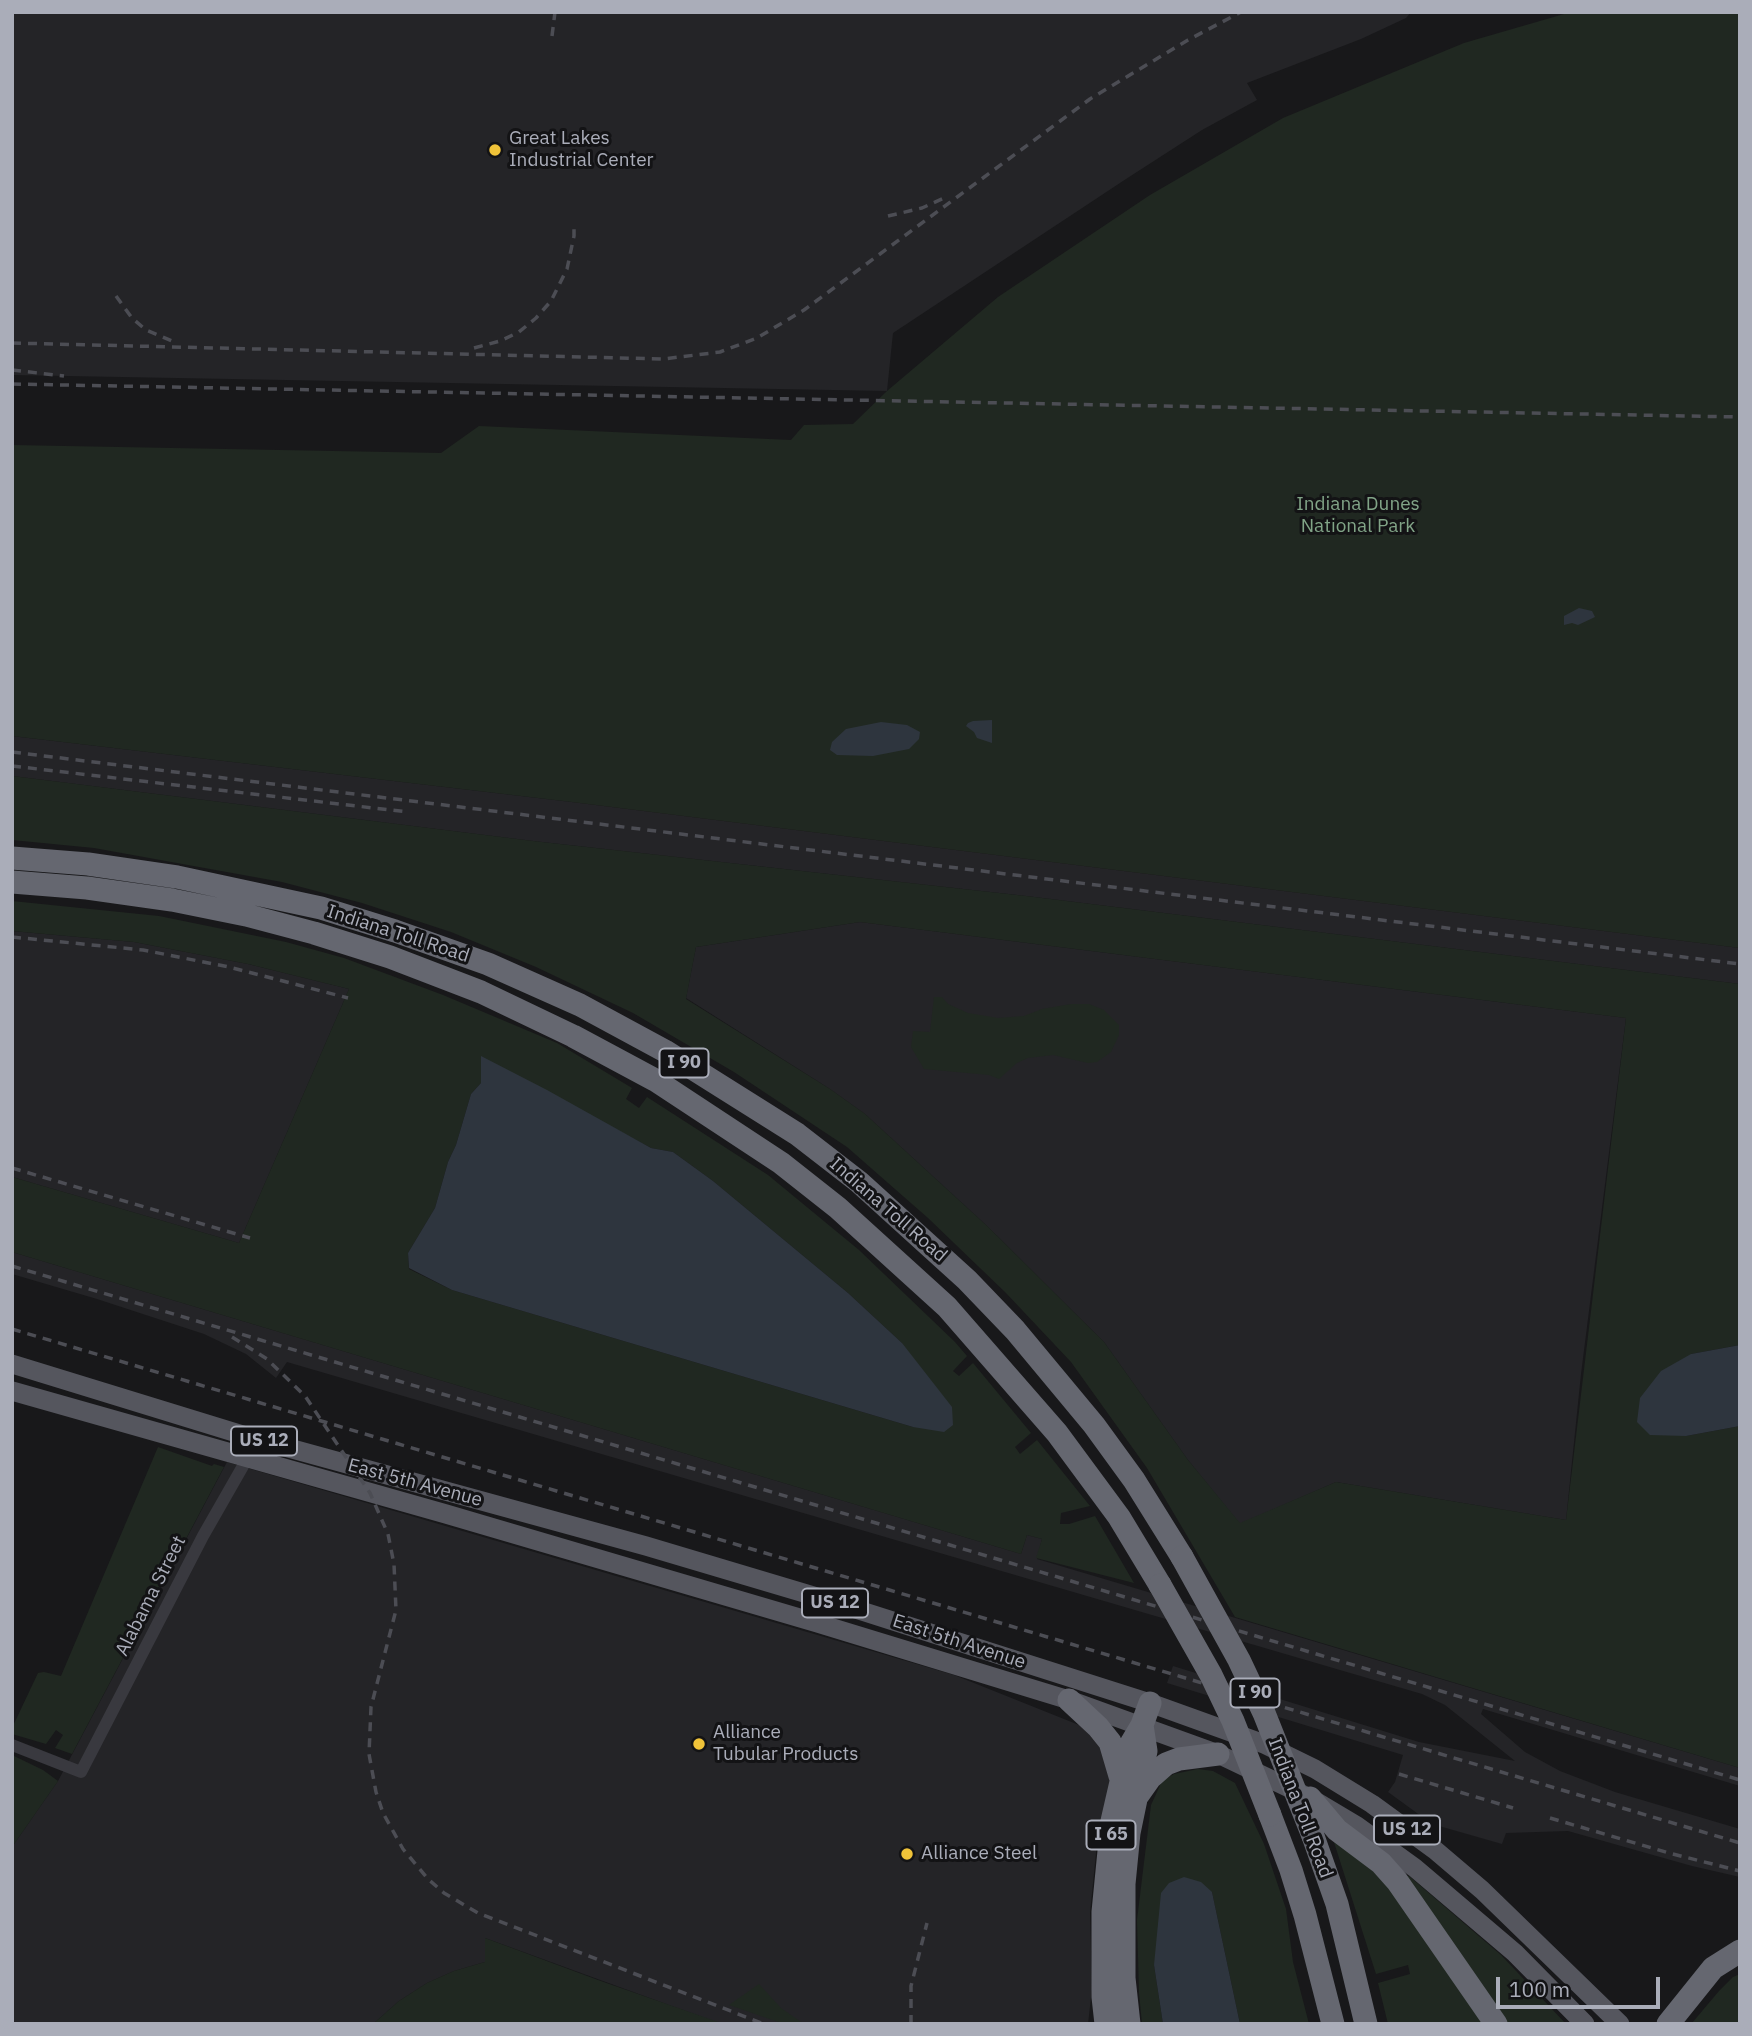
<!DOCTYPE html>
<style>
body{margin:0}
#map{position:relative;width:1752px;height:2036px;overflow:hidden;background:#18181a;font-family:"IBM Plex Sans",sans-serif}
canvas{display:block}
.frame{position:absolute;inset:0;border:14px solid #aaadb9;pointer-events:none}
.scale{position:absolute;left:1496px;top:1977px;width:164px;height:32px;box-sizing:border-box;border:4px solid #aaadb9;border-top:0;padding-left:9px;font-size:21px;line-height:24px;white-space:nowrap;color:#aaadb9;-webkit-text-stroke:5px #131315;paint-order:stroke}
</style>
<div id="map">
<canvas width="1752" height="2036"></canvas>
<div class="frame"></div>
<div class="scale">100 m</div>
</div>
<script>
const c = document.querySelector('canvas').getContext('2d');
c.lineJoin = 'round';
function fill(path, color) {
  c.fillStyle = color;
  c.fill(path, 'evenodd');
}
function toPath(rows) {
  const path = new Path2D();
  for (const r of rows) {
    path.moveTo(r[0], r[1]);
    for (let i = 2; i < r.length; i += 2) path.lineTo(r[i], r[i + 1]);
  }
  return path;
}
function strokePath(path, color, width, dash) {
  c.strokeStyle = color;
  c.lineWidth = width;
  c.lineCap = dash ? 'butt' : 'round';
  c.setLineDash(dash || []);
  c.stroke(path);
}
function write(font, color, halo, rows, align = 'center') {
  c.font = font + ' "IBM Plex Sans",sans-serif';
  c.lineWidth = 6;
  c.setLineDash([]);
  c.textBaseline = 'middle';
  c.strokeStyle = halo;
  c.fillStyle = color;
  for (const [text, x, y, turn = 0] of rows) {
    c.save();
    c.translate(x, y);
    c.rotate((+turn || 0) * Math.PI / 180);
    c.textAlign = isNaN(turn) ? turn : align;
    if (halo) c.strokeText(text, 0, 0);
    c.fillText(text, 0, 0);
    c.restore();
  }
}
const built = toPath([
 [12,12,1411,12,1406,18,1361,39,1247,83,1257,100,1202,130,1126,179,893,333,887,391,12,375],
 [12,736,572,802,1740,948,1740,984,1026,896,533,841,12,776],
 [860,922,1626,1018,1581,1374,1566,1520,1336,1482,1240,1524,1188,1460,1104,1342,986,1225,865,1114,830,1089,686,998,696,947],
 [12,931,134,942,248,964,349,989,239,1243,12,1177],
 [12,1252,1021,1554,1027,1535,1042,1539,1037,1559,1740,1768,1740,1786,1483,1709,1481,1714,1525,1752,1560,1771,1615,1792,1740,1829,1740,1877,1692,1866,1568,1831,1506,1833,1502,1844,1432,1824,1388,1792,1395,1782,1403,1755,1167,1683,1173,1666,1419,1742,1515,1761,1445,1705,1422,1694,287,1362,276,1378,246,1354,204,1334,97,1299,12,1274],
 [227,1462,954,1675,1079,1725,1099,1738,1112,1783,1097,1843,1090,1913,1092,1988,1088,2024,721,2024,485,1938,485,1962,454,1971,427,1983,399,2001,373,2024,12,2024,12,1847,58,1781]
]);
const green = toPath([
 [1571,12,1740,12,1740,948,572,802,12,736,12,445,441,453,479,426,791,440,804,425,853,424,887,391,998,297,1150,195,1283,118,1464,43],
 [12,776,533,841,1026,896,1740,984,1740,1345,1691,1354,1686,1436,1740,1426,1740,1768,1235,1617,1147,1468,1071,1362,1006,1293,928,1218,847,1147,734,1072,633,1013,536,967,451,932,362,903,282,882,94,848,12,840],
 [860,922,1626,1018,1566,1520,1336,1482,1240,1523,1188,1460,1104,1342,986,1225,865,1114,830,1089,686,999,696,947],
 [12,901,159,916,286,942,344,958,443,995,557,1043,632,1088,626,1099,639,1108,647,1097,768,1175,859,1250,955,1342,967,1356,953,1371,959,1376,973,1363,1031,1433,1015,1447,1020,1454,1037,1440,1090,1506,1061,1513,1060,1524,1069,1524,1095,1516,1134,1583,1036,1558,1042,1539,1027,1535,1021,1554,12,1252,12,1177,239,1243,349,989,248,964,134,942,12,931],
 [481,1057,651,1148,673,1152,713,1181,848,1293,902,1343,913,1427,452,1290,409,1269,408,1253,435,1208,448,1162,456,1145,471,1094,481,1083],
 [934,997,942,997,948,1004,968,1013,998,1018,1024,1016,1042,1009,1071,1004,1089,1004,1104,1010,1119,1025,1119,1035,1111,1052,1097,1062,1088,1063,1053,1055,1028,1058,1017,1063,999,1079,989,1075,924,1069,911,1047,913,1031,930,1032],
 [158,1447,212,1466,214,1464,224,1467,72,1754,55,1748,63,1735,56,1730,46,1744,12,1734,12,1728,38,1673,44,1672,61,1676],
 [12,1755,43,1770,58,1781,12,1847],
 [1198,1769,1213,1771,1235,1783,1264,1844,1286,1909,1293,1962,1309,2024,1240,2024,1212,1892,1154,1965,1163,2024,1142,2024,1139,1993,1137,1920,1151,1805,1162,1781,1174,1774],
 [1333,1839,1354,1852,1390,1888,1484,2024,1388,2024,1378,1983,1410,1974,1408,1965,1376,1974],
 [1403,1876,1409,1876,1501,1955,1566,2024,1504,2024],
 [485,1938,598,1980,724,2024,373,2024,399,2001,427,1983,454,1971,485,1962],
 [1740,1974,1740,2024,1692,2023,1719,1991,1733,1977],
 [759,1984,781,2008,804,2024,784,2024,729,2005]
]);
const water = toPath([
 [1579,608,1592,611,1595,617,1578,625,1572,623,1564,625,1564,616],
 [992,720,992,743,977,738,974,732,966,726,968,723,973,721],
 [881,722,907,725,920,732,919,739,909,749,873,756,837,755,830,750,832,742,846,729],
 [481,1056,547,1090,651,1148,673,1152,713,1181,848,1293,902,1343,952,1407,953,1425,944,1432,913,1427,452,1290,409,1268,408,1253,435,1208,448,1162,456,1145,471,1094,481,1083],
 [1740,1345,1740,1426,1686,1436,1650,1435,1637,1422,1640,1398,1661,1371,1691,1354],
 [1184,1877,1201,1882,1212,1892,1240,2024,1163,2024,1154,1965,1161,1893,1169,1883]
]);
const street = toPath([
 [12,1745,81,1772,203,1536,247,1459,256,1439]
]);
const primary = toPath([
 [12,1364,256,1439,646,1546,824,1599,1150,1703,1264,1744,1315,1769,1372,1804,1435,1850,1482,1890,1620,2024],
 [12,1391,446,1514,817,1623,1069,1700,1218,1754,1310,1798,1357,1826,1415,1868,1515,1953,1585,2024]
]);
const highway = toPath([
 [12,858,88,864,177,877,321,908,395,931,488,964,580,1005,665,1051,797,1134,859,1182,967,1280,1015,1330,1094,1425,1134,1480,1182,1557],
 [12,882,87,888,172,900,246,915,314,933,390,957,481,992,573,1036,655,1080,781,1163,838,1208,947,1307,1057,1433,1119,1517,1160,1585],
 [1069,1700,1098,1727,1110,1742,1120,1776],
 [1138,1795,1150,1778,1166,1764,1179,1759,1218,1754],
 [1310,1798,1337,1830,1381,1863,1397,1881,1496,2024],
 [1270,1815,1291,1870,1305,1915,1333,2024],
 [1313,1836,1337,1904,1366,2024],
 [1106,2024,1103,1997,1103,1912,1112,1821,1129,1747,1142,1725,1150,1703],
 [1129,2024,1124,1978,1124,1884,1129,1833,1146,1751,1142,1725],
 [1668,2024,1713,1968,1740,1951]
]);
const rail = toPath([
 [552,36,555,12],
 [888,216,922,208,944,198],
 [116,296,132,318,146,330,172,341],
 [12,343,663,359,720,352,757,338,804,310,1090,99,1188,40,1241,12],
 [474,348,500,341,519,332,536,318,551,301,567,269,574,236,574,224],
 [12,370,64,376],
 [12,384,1740,417],
 [12,752,1740,964],
 [12,766,408,812],
 [12,937,143,950,229,967,348,998],
 [12,1168,250,1238],
 [12,1266,1740,1780],
 [12,1329,1740,1843],
 [232,1337,267,1359,305,1396,370,1493,388,1534,394,1564,396,1610,371,1707,369,1754,376,1792,383,1813,403,1849,428,1879,444,1893,478,1913,764,2024],
 [1399,1774,1513,1808],
 [1550,1818,1669,1853,1740,1871],
 [911,2024,911,1986,927,1923]
]);
const highwayBridge = toPath([
 [1182,1557,1239,1660,1264,1713,1313,1836],
 [1160,1585,1211,1675,1233,1721,1270,1815]
]);
const markers = [
 [495,150,7,"#f0c339"],
 [699,1744,7,"#f0c339"],
 [907,1854,7,"#f0c339"]
];
const shields = [
 [684,1063,49],
 [264,1441,66],
 [835,1603,66],
 [1255,1693,49],
 [1407,1830,66],
 [1111,1835,49]
];
const shieldNames = [
 ["I 90",684,1063],
 ["US 12",264,1441],
 ["US 12",835,1603],
 ["I 90",1255,1693],
 ["US 12",1407,1830],
 ["I 65",1111,1835]
];
const poiNames = [
 ["Great Lakes",509,139],
 ["Industrial Center",509,161],
 ["Alliance",713,1733],
 ["Tubular Products",713,1755],
 ["Alliance Steel",921,1854]
];
const parkNames = [
 ["Indiana Dunes",1358,505],
 ["National Park",1358,527]
];
const streetNames = [
 ["Indiana Toll Road",398,934,18],
 ["Indiana Toll Road",888,1210,41],
 ["East 5th Avenue",415,1483,15],
 ["Alabama Street",151,1596,-63],
 ["East 5th Avenue",959,1642,18],
 ["Indiana Toll Road",1300,1808,69]
];
fill(built, '#242427');
fill(green, '#202821');
fill(water, '#2e353e');
strokePath(street, '#39393f', 12);
strokePath(primary, '#55565e', 19);
strokePath(highway, '#656770', 23);
strokePath(rail, '#4c4d54', 3.5, [9, 7]);
strokePath(highwayBridge, '#656770', 23);
for (const [x, y, r, color] of markers) {
  const dot = new Path2D();
  dot.arc(x, y, r, 0, 2 * Math.PI);
  c.fillStyle = color;
  c.fill(dot);
  strokePath(dot, '#131315', 2.5);
}
for (const [x, y, w] of shields) {
  const box = new Path2D();
  box.roundRect(x - w / 2, y - 14.5, w, 29, 5);
  c.fillStyle = '#131315';
  c.fill(box);
  strokePath(box, '#aaadb9', 2);
}
write('bold 18px', '#aaadb9', null, shieldNames);
write('19px', '#aaadb9', '#131315', poiNames, 'left');
write('19px', '#81a487', '#131315', parkNames);
write('19px', '#aaadb9', '#131315', streetNames);
</script>
